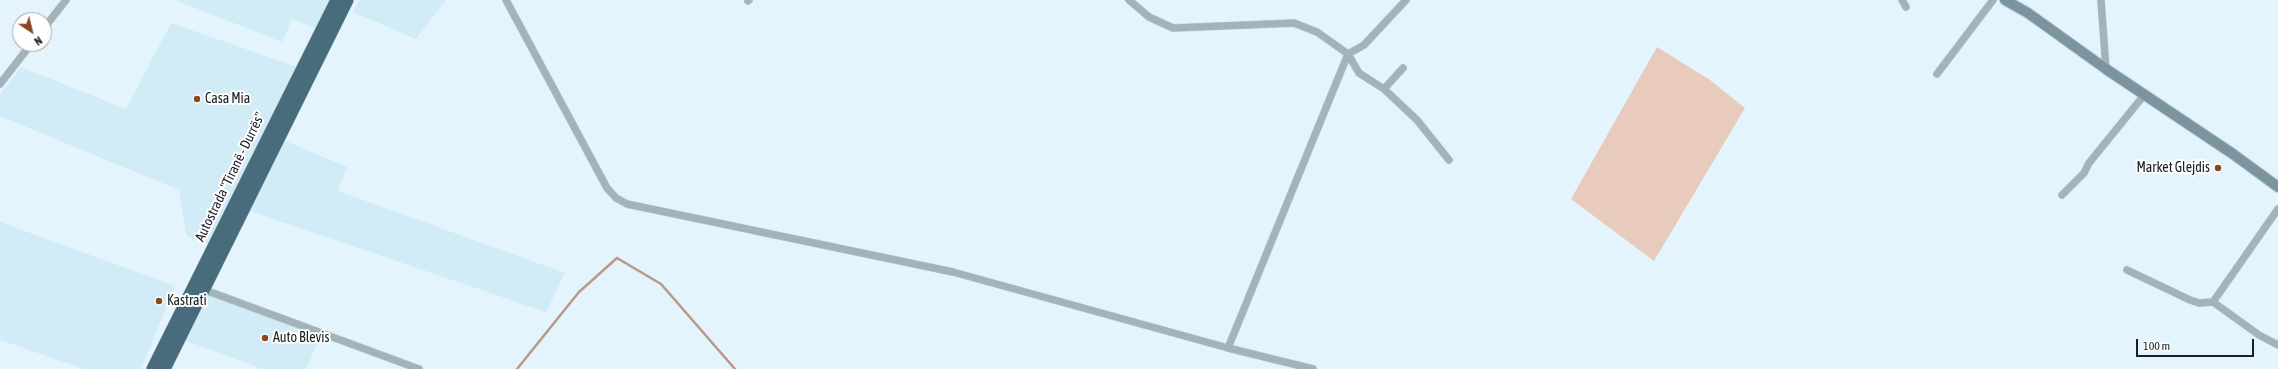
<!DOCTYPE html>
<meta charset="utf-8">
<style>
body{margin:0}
#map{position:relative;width:2278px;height:369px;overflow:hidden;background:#e3f4fc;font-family:"Asap Condensed",sans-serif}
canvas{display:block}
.north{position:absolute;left:12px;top:12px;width:40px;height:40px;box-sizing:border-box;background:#fefefe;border:1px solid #a2a5a6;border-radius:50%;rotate:145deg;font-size:11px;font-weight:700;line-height:16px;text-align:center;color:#191f22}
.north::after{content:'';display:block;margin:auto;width:14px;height:18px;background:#8d4623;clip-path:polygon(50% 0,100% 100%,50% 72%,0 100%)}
.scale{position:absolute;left:2136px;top:339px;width:118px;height:18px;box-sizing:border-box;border:2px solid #191f22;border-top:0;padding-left:5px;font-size:12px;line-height:14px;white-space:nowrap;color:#191f22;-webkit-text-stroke:3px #fefefe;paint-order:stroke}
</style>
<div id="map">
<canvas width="2278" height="369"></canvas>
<div class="north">N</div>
<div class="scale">100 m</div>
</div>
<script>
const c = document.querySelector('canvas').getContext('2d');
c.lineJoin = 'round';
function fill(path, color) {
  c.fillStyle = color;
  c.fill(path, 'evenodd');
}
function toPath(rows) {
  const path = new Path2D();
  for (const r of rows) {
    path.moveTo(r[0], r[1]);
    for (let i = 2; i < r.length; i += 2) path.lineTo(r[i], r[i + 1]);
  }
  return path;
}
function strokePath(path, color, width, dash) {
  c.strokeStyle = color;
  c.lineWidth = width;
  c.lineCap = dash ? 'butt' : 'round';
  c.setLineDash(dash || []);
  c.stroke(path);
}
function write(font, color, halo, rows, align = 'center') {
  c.font = font + ' "Asap Condensed",sans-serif';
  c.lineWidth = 4;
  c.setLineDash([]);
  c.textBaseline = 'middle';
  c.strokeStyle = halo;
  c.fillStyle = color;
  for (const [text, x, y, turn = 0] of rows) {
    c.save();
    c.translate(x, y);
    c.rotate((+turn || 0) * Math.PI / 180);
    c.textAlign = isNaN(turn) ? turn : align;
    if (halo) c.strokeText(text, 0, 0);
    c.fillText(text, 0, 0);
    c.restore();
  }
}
const built = toPath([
 [175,0,331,0,317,29,292,19,282,42],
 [359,0,446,0,416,39,353,12],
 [171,23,297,67,211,245,186,235,179,190,0,116,0,95,21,67,126,109],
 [283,140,347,167,338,191,565,273,546,312,250,211],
 [0,222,175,286,141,369,85,369,0,340],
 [207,293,321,335,306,369,263,369,184,340]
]);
const green = toPath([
 [1657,47,1710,80,1745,108,1654,261,1571,199]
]);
const stream = toPath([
 [517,369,579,292,617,258,661,284,735,369]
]);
const street = toPath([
 [506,0,607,188,616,198,627,204,953,272,1228,348,1313,369],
 [1129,0,1149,17,1173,28,1294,23,1317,32,1348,54,1359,73,1384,89,1417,120,1449,160],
 [1902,0,1906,7],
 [2101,0,2106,69],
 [748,1,749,0],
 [44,28,66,0],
 [1937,74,1993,0],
 [0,84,31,44],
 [1384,89,1403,68],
 [2062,195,2084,173,2089,163,2145,94],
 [2127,270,2190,300,2199,303,2213,302,2259,335,2278,345],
 [205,290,419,369],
 [2213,302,2278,209],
 [1228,348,1348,54,1364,45,1406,0]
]);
const secondary = toPath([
 [2005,0,2028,13,2106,69,2233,154,2278,187]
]);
const highway = toPath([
 [153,369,337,0],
 [164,369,347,0]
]);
const markers = [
 [197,99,4,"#8d4623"],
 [2218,168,4,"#8d4623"],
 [159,301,4,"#8d4623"],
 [265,338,4,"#8d4623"]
];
const poiNames = [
 ["Casa Mia",205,99],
 ["Market Glejdis",2210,168,"right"],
 ["Kastrati",167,301],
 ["Auto Blevis",273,338]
];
const streetNames = [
 ["Autostrada \"Tiranë - Durrës\"",230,177,-64]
];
fill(built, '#d1ebf7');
fill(green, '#e9cbbe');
strokePath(stream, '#bb9889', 2.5);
strokePath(street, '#bfced5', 8);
strokePath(secondary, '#bfced5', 12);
strokePath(highway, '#bfced5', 14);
strokePath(street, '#a2b3ba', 7);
strokePath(secondary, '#7c949f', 10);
strokePath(highway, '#486c7b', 13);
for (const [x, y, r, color] of markers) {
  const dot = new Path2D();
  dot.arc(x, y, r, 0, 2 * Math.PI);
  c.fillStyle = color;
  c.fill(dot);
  strokePath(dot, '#fefefe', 1.5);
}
write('14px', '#191f22', '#fefefe', poiNames, 'left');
write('14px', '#191f22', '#fefefe', streetNames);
</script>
